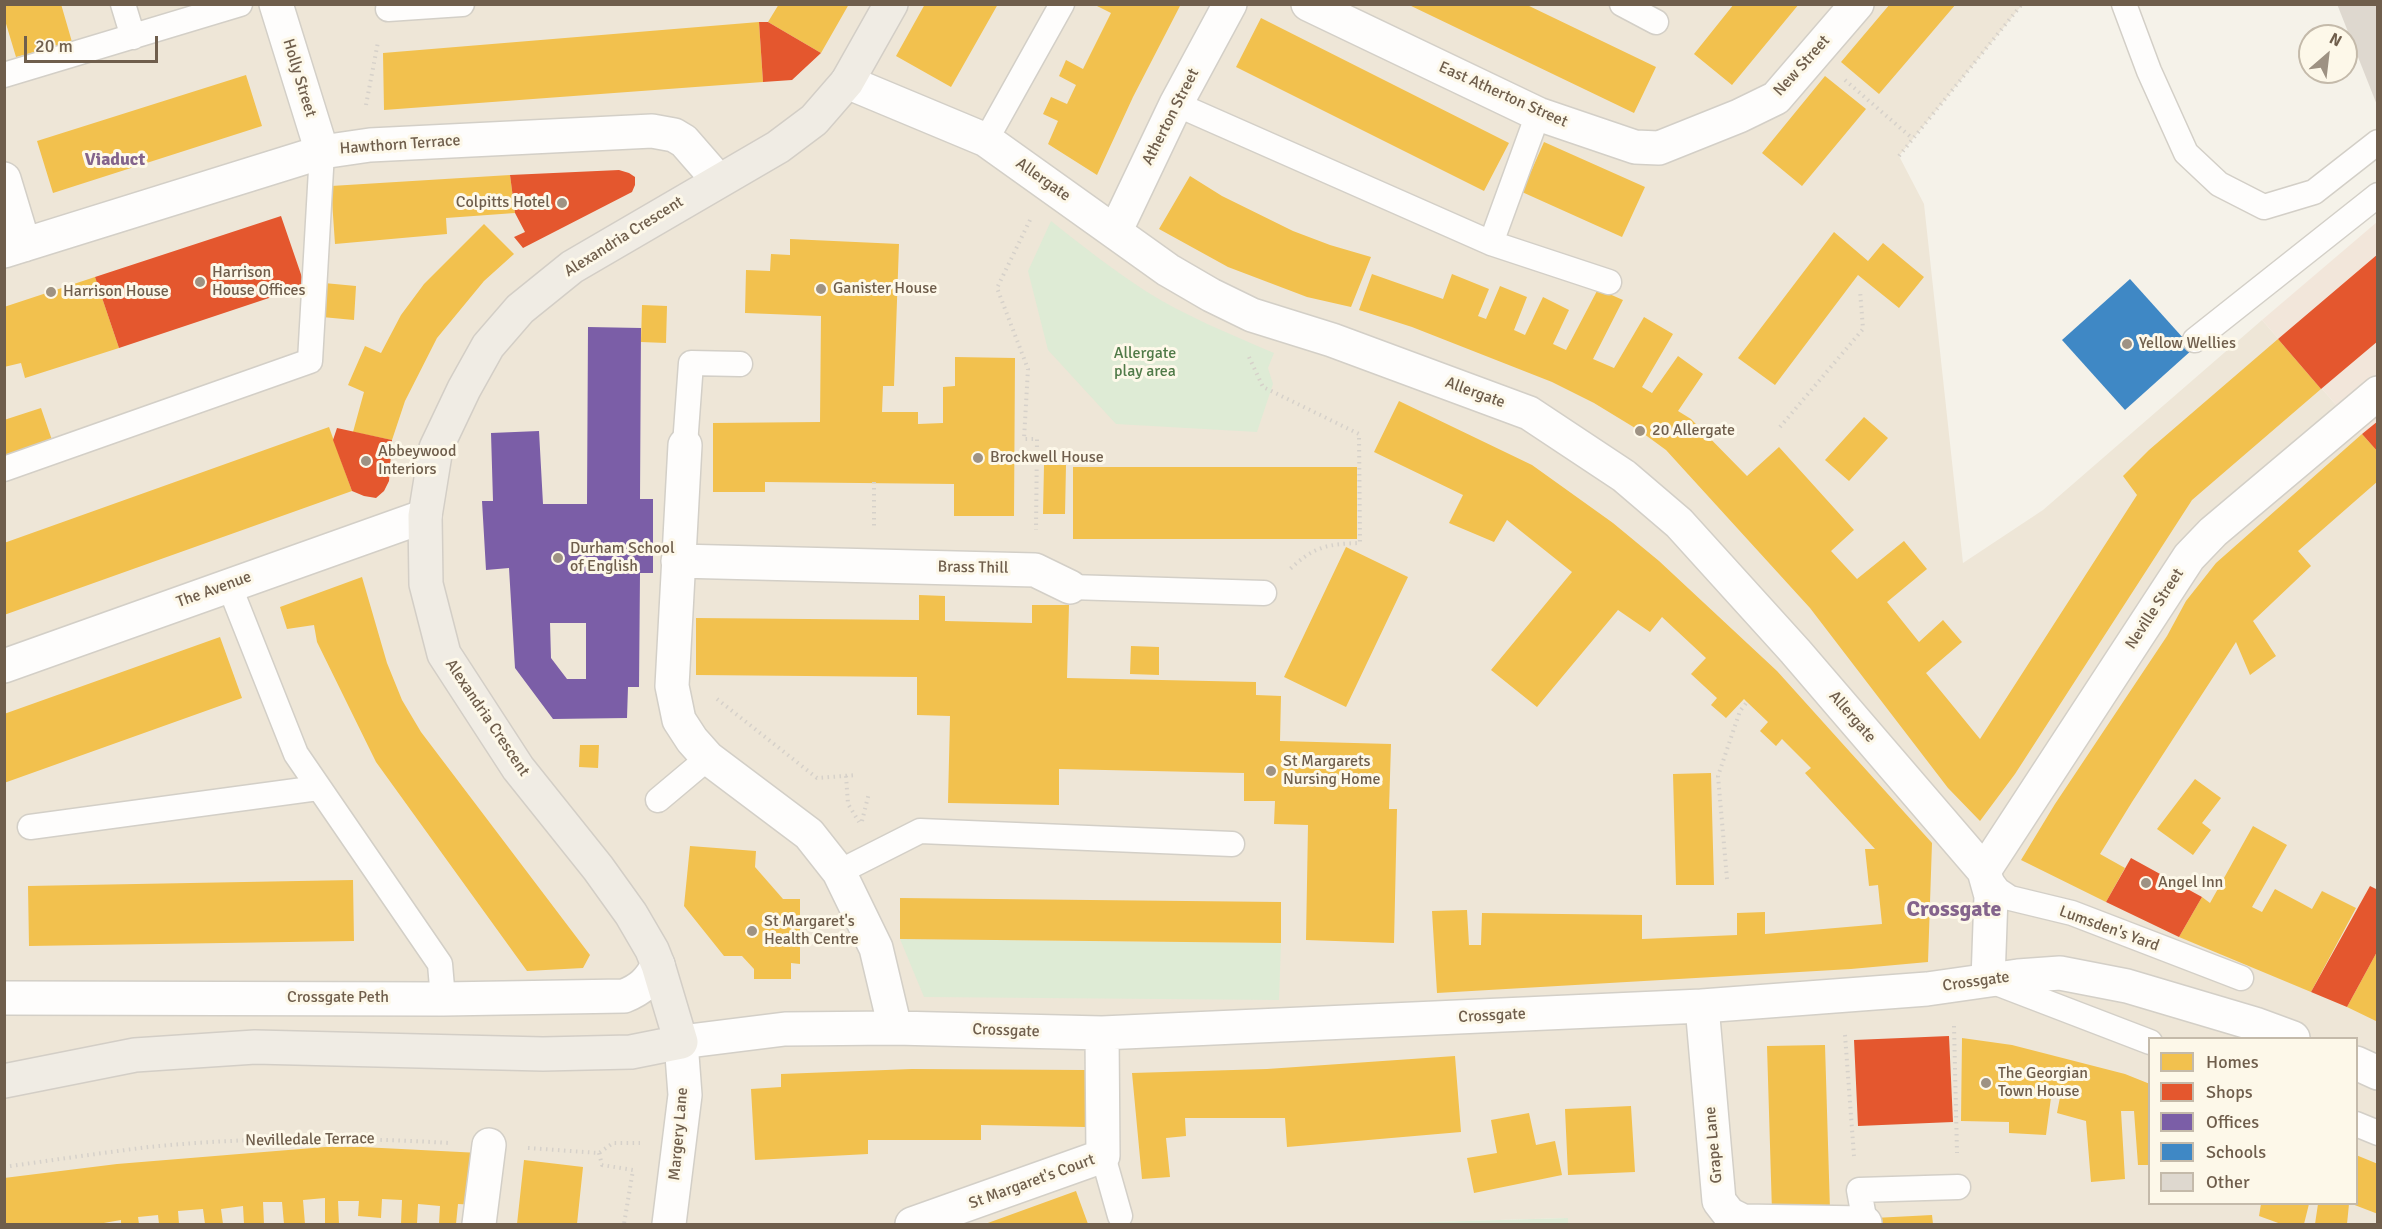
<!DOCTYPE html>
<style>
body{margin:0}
#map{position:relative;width:2382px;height:1229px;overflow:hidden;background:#f5f2e9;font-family:Signika,sans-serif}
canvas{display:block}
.frame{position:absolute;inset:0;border:6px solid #6f5e4c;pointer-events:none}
.legend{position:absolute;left:2148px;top:1037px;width:210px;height:168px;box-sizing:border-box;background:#fdf8e9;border:2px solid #c4baaa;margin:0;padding:8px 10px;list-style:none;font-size:18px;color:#6f5e4c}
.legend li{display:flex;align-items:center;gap:12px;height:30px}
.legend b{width:30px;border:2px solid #c4baaa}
.north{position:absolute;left:2298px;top:24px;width:60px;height:60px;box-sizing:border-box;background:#fdf8e9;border:2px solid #c4baaa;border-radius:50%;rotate:28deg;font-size:16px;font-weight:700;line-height:24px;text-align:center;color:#6f5e4c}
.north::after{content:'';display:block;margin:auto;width:21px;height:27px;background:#9e9283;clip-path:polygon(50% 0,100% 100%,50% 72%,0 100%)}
.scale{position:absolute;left:24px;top:36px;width:134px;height:27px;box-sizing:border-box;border:3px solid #6f5e4c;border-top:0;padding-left:8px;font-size:18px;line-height:21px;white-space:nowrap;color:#6f5e4c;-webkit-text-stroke:4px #fdf8e9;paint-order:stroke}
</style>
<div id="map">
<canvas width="2382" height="1229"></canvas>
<div class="frame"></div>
<ul class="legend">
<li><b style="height:16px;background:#f2c14e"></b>Homes</li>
<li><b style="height:16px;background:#e4572e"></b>Shops</li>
<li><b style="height:16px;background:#7b5ea7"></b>Offices</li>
<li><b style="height:16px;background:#3f88c5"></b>Schools</li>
<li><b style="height:16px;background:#ded8cf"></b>Other</li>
</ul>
<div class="north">N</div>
<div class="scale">20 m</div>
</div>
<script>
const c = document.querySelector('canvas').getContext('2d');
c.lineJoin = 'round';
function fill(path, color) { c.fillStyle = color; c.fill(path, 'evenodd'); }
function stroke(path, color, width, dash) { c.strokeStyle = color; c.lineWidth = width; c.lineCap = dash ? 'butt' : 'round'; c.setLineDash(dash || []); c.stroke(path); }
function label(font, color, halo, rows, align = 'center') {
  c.font = font + ' Signika,sans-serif'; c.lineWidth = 6; c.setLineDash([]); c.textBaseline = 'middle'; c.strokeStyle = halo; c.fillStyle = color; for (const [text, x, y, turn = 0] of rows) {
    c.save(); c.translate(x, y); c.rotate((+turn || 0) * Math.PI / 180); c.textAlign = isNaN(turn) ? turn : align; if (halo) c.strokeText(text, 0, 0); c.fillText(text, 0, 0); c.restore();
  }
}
const residential = new Path2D(`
 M5,5h2017l-123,151 25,48 39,359 80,-53 219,-190 115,132v772h-809l-1,-6 -202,6h-1360zM2150,1038h206v166h-206z`);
const commercial = new Path2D(`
 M2377,222v230l-115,-132z`);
const green = new Path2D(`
 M1051,221c30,24 61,48 93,69 41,26 86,44 130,63l-6,15 5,16 -16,48 -141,-8 -68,-74 -20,-79z
 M900,939l381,4 -2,57 -355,-3z
 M1568,1218v6h-203z`);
const homes = new Path2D(`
 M4,4h57l11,38 -56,15 -12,-40z
 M779,4h70l-28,49 -53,-31z
 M925,4h73l-47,83 -55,-31z
 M1098,4h83l-48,93 -36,78 -49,-31 10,-23 -15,-7 8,-17 16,7 9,-19 -17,-9 7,-16 17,9 28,-56 -14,-7z
 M1407,4h118l131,63 -22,46z
 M1734,4h65l-67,81 -38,-31z
 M1890,4h66l-77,90 -38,-32z
 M1261,18l248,125 -25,48 -248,-124z
 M759,22l4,60 -379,28 -1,-57z
 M246,75l16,51 -209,67 -16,-52z
 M1825,76l41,33 -64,77 -40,-33z
 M1544,142l101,45 -23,50 -100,-45z
 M510,175l5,38 -69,5 1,16 -112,10 -4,-58z
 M1190,176l32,20 71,35 37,14 41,12 -20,50 -44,-10 -79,-30 -69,-38z
 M484,224l30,30 -30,27 -47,57 -32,63 -13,39 -39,-8 11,-40 -16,-7 17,-39 16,7 20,-38 23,-31z
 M1834,232l34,29 15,-18 41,34 -25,31 -41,-33 -83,110 -37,-27z
 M790,239l109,5 -5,142h-11l-1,26h36v12l25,-1v-36l12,-1v-29l60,1 -1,158h-60v-32l-189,-2v10h-52v-69l107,-1 1,-106 -76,-3 1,-43 24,1 1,-17 19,1z
 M1372,274l71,25 9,-25 37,15 -11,27 8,3 14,-33 27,11 -13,33 11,5 18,-38 26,13 -16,34 13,6 32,-61 25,11 -30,59 21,9 30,-51 29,17 -31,53 10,6 26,-37 25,18 -25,37 13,8 56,57 32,-29 75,83 -23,21 26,28 47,-38 23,28 -40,33 32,40 24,-22 19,22 -36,31 54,66 157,-244 -14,-19 26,-26 129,-111 43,50 -129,111 -177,274 -35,47 -32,-33 -138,-180 -144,-158 -26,-19 -46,-28 -42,-21 -140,-55 -53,-17z
 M95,277l24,71 -94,30 -4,-15 -17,4v-60z
 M324,283l32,3 -2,34 -32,-3z
 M642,305l25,1 -1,37 -25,-1z
 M1399,401l133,64 81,58 46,38 118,110 155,172 -4,119 -77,7 -414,24 -5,-82 35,-1 2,35h12l1,-32 160,2v24l95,-4v-22l28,-1v22l117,-10 -4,-39 -9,1 -4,-37h10l-70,-76 6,-5 -29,-29 -6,7 -16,-15 8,-9 -21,-20 -3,-3 -18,19 -15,-13 6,-7 -26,-24 15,-16 -44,-41 -12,15 -32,-22 -81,97 -46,-37 81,-98 -65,-52 -13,22 -45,-19 14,-28 -89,-43z
 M41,408l12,35 -49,16v-39z
 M1864,417l24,21 -39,43 -24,-21z
 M329,427l23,64 -348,124v-72z
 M2362,434l16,18v29l-80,70 13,15 -58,55 23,35 -26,19 -14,-33 -104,160 -32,52 25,14 -19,34 -85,-42 34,-56 112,-168 19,-35 30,-38z
 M1044,465h22l-1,49h-22z
 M1073,467h284v72h-284z
 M1346,547l62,30 -62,130 -62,-30z
 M362,577l25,86 15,37 19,32 169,223 -7,13 -56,3 -151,-209 -59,-120 -3,-17 -27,4 -7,-22z
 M919,595l26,1v25l87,2v-18h37l-2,73 189,4v13l25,1 -1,45 111,3 -2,65h8l-3,134 -88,-3 2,-115 -34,-1 1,-23h-31v-28l-185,-4v36l-111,-2 2,-87 -33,-1v-38l-221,-2v-57l223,2z
 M220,637l22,61 -238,85v-69z
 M1131,646l28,1v28l-29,-1z
 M580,745h19l-1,23 -19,-1z
 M1711,773l3,112h-38l-3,-111z
 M2195,779l26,19 -19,25 9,7 -18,25 -36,-26z
 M2253,826l34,19 -35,62 10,5 13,-23 37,20 10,-18 34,17 -45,84 -132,-55 23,-40 8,6z
 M690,846l66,5 -1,16 28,32h17v65l-9,-1v16h-37v-10l-12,-13h-18l-40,-50z
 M353,880l1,61 -325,5 -1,-60z
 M900,898l381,4v41l-381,-4z
 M2378,950v72l-31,-15z
 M1962,1038l50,7 113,29 25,10v81h-12l-4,-54h-13l4,68 -34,3 -5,-61 -29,-8 4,-21 -9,-2 -6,45 -37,-2v-11l-48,-1z
 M1825,1045l5,165 -58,2 -5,-166z
 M1455,1056l6,76 -174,15 -2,-29h-100l1,18 -20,2 4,39 -28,2 -10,-106 135,-4z
 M912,1069l173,1 1,57 -105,-2v15h-113v14l-113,6 -4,-71 30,-2v-13z
 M1631,1106l4,66 -67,3 -3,-66z
 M1529,1113l7,32 19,-4 7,34 -88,18 -7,-35 30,-5 -6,-33z
 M325,1147h37l118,6 -3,52 -19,-1 -2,20h-17l1,-18 -22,-2 -1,20 -16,-1 1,-23 -20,-1 -1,19 -23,-2 1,-15h-21l1,23h-14v-26l-22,2 2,24h-21l-2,-22h-19l1,22h-20l-1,-18 -22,3 2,15h-18l-2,-15 -25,2 1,13h-20l-1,-9 -20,2 1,7h-18v-4l-23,4h-94v-46l113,-14z
 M2356,1155l22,9v50l-26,-10h4z
 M524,1160l59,7 -6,57h-60z
 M1076,1191l12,33h-103z
 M2261,1204h48l-5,20h-23l-22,-8z
 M2318,1204h31l-2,20h-32z
 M1932,1215l1,9h-59v-6z`);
const shops = new Path2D(`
 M759,22h9l53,31 -29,27 -29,2z
 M619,170l10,3 6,4v8l-3,7 -109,56 -9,-11 11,-5 -10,-19 -5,-38z
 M281,216l24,70 -186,62 -24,-71z
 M2378,254v87l-57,48 -43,-50z
 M2378,421v31l-16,-18z
 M337,428l55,12 -3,41 -5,10 -8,7 -12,-2 -12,-5 -19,-51z
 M2131,858l71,39 -23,40 -73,-35z
 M2370,886l8,4v60l-31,57 -36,-15z
 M1949,1036l4,86 -95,4 -4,-86z`);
const offices = new Path2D(`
 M588,327l53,1 -1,171h13v74h-13l-1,114h-11l-1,31 -74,1 -38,-51 -6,-100 -23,2 -4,-69h11l-2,-68 48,-2 4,73h44zM550,623h36v56h-19l-16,-21z`);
const schools = new Path2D(`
 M2130,279l63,70 -68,61 -63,-70z`);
const building = new Path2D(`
 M2337,4h41v101h-1z`);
const path = new Path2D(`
 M1845,80l68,59
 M366,105l12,-63
 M1899,156l123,-152
 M1030,220l-33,68 31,81 -4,70h13l-1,91
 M1249,357l14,30 96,47 1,109c-32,1 -46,3 -71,27
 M1780,427l83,-98 -3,-39
 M874,482v44
 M717,699l100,79 40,-3
 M846,776l2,28 11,18
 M862,821l7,-28
 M1727,879l-9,-103 22,-65 7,-9
 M1954,1026l3,127
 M1845,1035l9,121
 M528,1148l71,5 14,-10h27
 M599,1153l3,12 31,5 -9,54
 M4,1167c49,-7 97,-14 145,-20 99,-10 200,-10 300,-4`);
const service = new Path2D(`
 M123,4l10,33
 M1622,4l34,18
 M2124,4l25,67 37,82 33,31 45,23 50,-15 64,-50
 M388,9l74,-5
 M4,75l236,-71
 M1176,104l315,139 118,39
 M986,140l76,-136
 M1491,243l47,-129
 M2195,340l183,-145
 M685,445l6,-82 49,1
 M4,469l306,-108 12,-209
 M229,585l67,169 144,210 3,35
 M1070,587l194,6
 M658,800l50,-42
 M30,827l288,-39
 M839,872l81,-41 312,13
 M1986,874l12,16 12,8 62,15 169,65
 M1991,981l159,61
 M2356,1124l22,9
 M1103,1156l17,60
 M1865,1223l-6,-33 99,-3`);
const minor = new Path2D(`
 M276,4l46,148
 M1308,4l230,110 97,33 24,1 80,-32 37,-18 81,-94
 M847,82l139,58 182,130 43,25 41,20 80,25 197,73 95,63 55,47 116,128 189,220 7,25 -3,84
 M4,179l20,66
 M1115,232l61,-128 54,-100
 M4,251l318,-99 48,-7 282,-14 22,4 10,6 34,39
 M685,445l-13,241 7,34 13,20 16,18 101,76 30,38 37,76 19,80
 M678,561l357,9 35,17
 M4,666l421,-150
 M1984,871l205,-314 24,-25 165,-139
 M4,998l439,1 181,-3c18,-7 25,-15 34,-31
 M1702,1006l17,195 10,13 14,7 122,2
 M681,1042l104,-13 110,-1 207,5 600,-27 225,-17 91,-13 42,-3 67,13 128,38 38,14
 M2356,1063l22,10
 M479,1224l10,-79
 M912,1224l191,-68 -1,-123`);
const tertiary = new Path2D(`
 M669,1224l16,-129 -4,-53`);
const trunk = new Path2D(`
 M4,1081l131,-26 120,-8 288,7 88,-2 50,-10 -23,-77 -6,-15 -21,-36 -33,-46 -80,-100 -74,-114 -18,-70 -1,-68 11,-68 28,-59 24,-43 32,-37 52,-42 206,-120 36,-27 33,-38 44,-78`);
const markers = [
 [562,203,6,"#9e9283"],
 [200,282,6,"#9e9283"],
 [821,289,6,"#9e9283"],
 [51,292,6,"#9e9283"],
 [2127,344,6,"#9e9283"],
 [1640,431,6,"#9e9283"],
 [978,458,6,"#9e9283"],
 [366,461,6,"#9e9283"],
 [558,558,6,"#9e9283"],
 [1271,771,6,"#9e9283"],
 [2146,883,6,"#9e9283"],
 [752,931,6,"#9e9283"],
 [1986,1083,6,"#9e9283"]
];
const streetNames = [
 ["New Street",1802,66,-48],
 ["Holly Street",299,78,73],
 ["East Atherton Street",1503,95,24],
 ["Atherton Street",1171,117,-63],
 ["Hawthorn Terrace",400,145,-4],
 ["Allergate",1043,180,35],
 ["Alexandria Crescent",624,237,-32],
 ["Allergate",1475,393,20],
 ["Brass Thill",973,568,1],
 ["The Avenue",214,590,-20],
 ["Neville Street",2155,609,-57],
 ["Allergate",1852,717,49],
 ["Alexandria Crescent",487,718,56],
 ["Lumsden's Yard",2109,929,20],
 ["Crossgate",1976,982,-8],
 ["Crossgate Peth",338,998],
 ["Crossgate",1492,1016,-3],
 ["Crossgate",1006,1031,2],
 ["Margery Lane",679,1134,-85],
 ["Nevilledale Terrace",310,1140,-1],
 ["Grape Lane",1714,1145,-95],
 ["St Margaret's Court",1032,1182,-20]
];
const poiNames = [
 ["Colpitts Hotel",550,203,"right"],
 ["Harrison",212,273],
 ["House Offices",212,291],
 ["Ganister House",833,289],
 ["Harrison House",63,292],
 ["Yellow Wellies",2139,344],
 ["20 Allergate",1652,431],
 ["Abbeywood",378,452],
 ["Interiors",378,470],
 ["Brockwell House",990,458],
 ["Durham School",570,549],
 ["of English",570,567],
 ["St Margarets",1283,762],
 ["Nursing Home",1283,780],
 ["Angel Inn",2158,883],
 ["St Margaret's",764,922],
 ["Health Centre",764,940],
 ["The Georgian",1998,1074],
 ["Town House",1998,1092]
];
const parkNames = [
 ["Allergate",1145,354],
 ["play area",1145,372]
];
const neighbourhoodNames = [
 ["Viaduct",115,160]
];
const districtNames = [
 ["Crossgate",1954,910]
];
fill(residential, '#eee6d7');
fill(commercial, '#f2e6da');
fill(green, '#deebd5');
fill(homes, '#f2c14e');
fill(shops, '#e4572e');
fill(offices, '#7b5ea7');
fill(schools, '#3f88c5');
fill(building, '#ded8cf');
stroke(service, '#d3cfc7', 27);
stroke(minor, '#d3cfc7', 36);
stroke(tertiary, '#d3cfc7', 36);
stroke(trunk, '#d3cec6', 36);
stroke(path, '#d6d1ca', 4, [1.5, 4.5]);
stroke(service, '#fefdfc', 24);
stroke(minor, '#fefdfc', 33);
stroke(tertiary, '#fefdfc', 33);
stroke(trunk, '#f0ece4', 33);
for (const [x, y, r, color] of markers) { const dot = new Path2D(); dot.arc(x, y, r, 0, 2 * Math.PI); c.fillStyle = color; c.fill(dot); stroke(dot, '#fdf8e9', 2); }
label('16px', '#6f5e4c', '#fdf8e9', streetNames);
label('16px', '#6f5e4c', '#fdf8e9', poiNames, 'left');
label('16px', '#507a48', '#fdf8e9', parkNames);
label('bold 18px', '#84648c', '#fdf8e9', neighbourhoodNames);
label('bold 22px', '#84648c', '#fdf8e9', districtNames);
</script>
